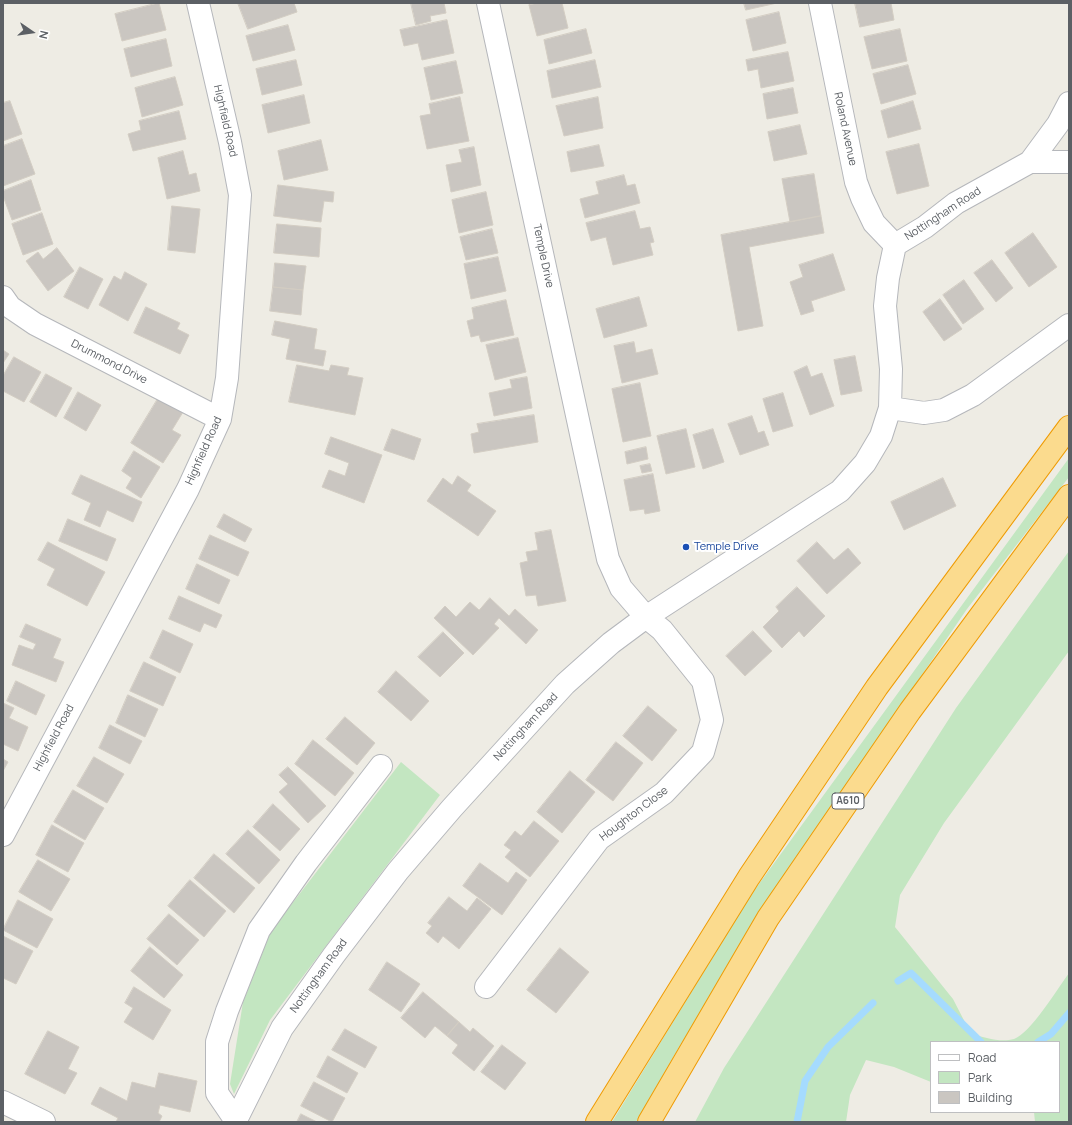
<!DOCTYPE html>
<style>
body{margin:0}
#map{position:relative;width:1072px;height:1125px;overflow:hidden;background:#eeece4;font-family:Manrope,sans-serif}
canvas{display:block}
.frame{position:absolute;inset:0;border:4px solid #5c6065;pointer-events:none}
.legend{position:absolute;left:930px;top:1041px;width:130px;height:72px;box-sizing:border-box;background:#fff;border:1px solid #bebfc1;margin:0;padding:5px 7px;list-style:none;font-size:12px;color:#5c6065}
.legend li{display:flex;align-items:center;gap:8px;height:20px}
.legend b{width:20px;border:1px solid #bebfc1}
.north{position:absolute;left:12px;top:12px;width:40px;height:40px;-webkit-text-stroke:3px #fff;paint-order:stroke;rotate:103deg;font-size:11px;font-weight:700;line-height:16px;text-align:center;color:#5c6065}
.north::after{content:'';display:block;margin:auto;width:14px;height:18px;background:#5c6065;clip-path:polygon(50% 0,100% 100%,50% 72%,0 100%)}
</style>
<div id="map">
<canvas width="1072" height="1125"></canvas>
<div class="frame"></div>
<ul class="legend">
<li><b style="height:5px;background:#fff"></b>Road</li>
<li><b style="height:11px;background:#c3e6c1"></b>Park</li>
<li><b style="height:11px;background:#cac6c1"></b>Building</li>
</ul>
<div class="north">N</div>
</div>
<script>
const c = document.querySelector('canvas').getContext('2d');
c.lineJoin = 'round';
function fill(path, color) { c.fillStyle = color; c.fill(path, 'evenodd'); }
function stroke(path, color, width, dash) { c.strokeStyle = color; c.lineWidth = width; c.lineCap = dash ? 'butt' : 'round'; c.setLineDash(dash || []); c.stroke(path); }
function label(font, color, halo, rows, align = 'center') {
  c.font = font + ' Manrope,sans-serif'; c.lineWidth = 4; c.setLineDash([]); c.textBaseline = 'middle'; c.strokeStyle = halo; c.fillStyle = color; for (const [text, x, y, turn = 0] of rows) {
    c.save(); c.translate(x, y); c.rotate((+turn || 0) * Math.PI / 180); c.textAlign = isNaN(turn) ? turn : align; if (halo) c.strokeText(text, 0, 0); c.fillText(text, 0, 0); c.restore();
  }
}
const green = new Path2D(`
 M1069,458v19l-102,132 -91,133 -105,158 -92,147 -43,75h-24l136,-223z
 M1069,551v100l-125,172 -44,72 -5,32 58,72 18,35c13,3 29,9 43,5 16,-5 44,-51 55,-66v149h-34l-1,-10h25v-70h-128v40l-37,-15 -28,-7 -16,35 -4,27h-151l29,-54 232,-360z
 M401,762l39,33 -170,225 -36,74 -4,-10 13,-82 28,-71z`);
const stream = new Path2D(`
 M898,981l13,-8 70,69
 M1038,1042l13,-8 18,-21
 M797,1122l8,-41 23,-34 45,-44`);
const building = new Path2D(`
 M159,3l7,27 -44,11 -7,-27z
 M238,3h56l3,9 -49,17z
 M411,3h33l2,10 -16,3 1,5 -15,4z
 M538,3h24l6,25 -31,8 -8,-31z
 M744,3h33l-31,7z
 M855,3h36l3,17 -34,7z
 M779,12l7,31 -33,8 -7,-31z
 M447,20l7,33 -32,7 -4,-17 -14,3 -4,-16z
 M288,25l7,25 -42,11 -7,-25z
 M586,29l6,24 -43,11 -5,-24z
 M900,29l7,32 -35,8 -8,-32z
 M166,39l6,27 -41,11 -7,-28z
 M788,52l6,29 -33,7 -3,-19 -10,2 -2,-11z
 M296,60l6,25 -40,10 -6,-26z
 M595,60l6,27 -49,11 -5,-27z
 M456,61l7,32 -32,7 -7,-32z
 M908,65l8,29 -35,10 -8,-30z
 M175,77l8,28 -41,12 -7,-29z
 M793,88l5,25 -31,6 -4,-25z
 M304,95l6,28 -42,10 -6,-28z
 M460,97l9,44 -42,8 -7,-33 11,-2 -2,-10z
 M598,97l5,31 -39,8 -8,-30z
 M10,101l12,33 -19,7v-38z
 M913,101l8,28 -33,9 -7,-27z
 M179,111l7,28 -53,12 -5,-17 13,-4 -2,-9z
 M800,125l7,29 -33,7 -6,-29z
 M22,139l13,35 -32,12v-40z
 M321,140l7,30 -44,10 -6,-29z
 M919,144l10,42 -32,8 -11,-42z
 M599,145l5,21 -33,6 -4,-20z
 M474,147l7,38 -30,7 -5,-27 16,-3 -3,-12z
 M183,151l6,24 7,-2 4,18 -33,8 -9,-41z
 M814,174l7,42 -31,6 -8,-43z
 M624,175l3,11 8,-2 5,19 -55,15 -5,-19 19,-5 -3,-12z
 M31,180l10,30 -29,10 -9,-24v-5z
 M278,185l56,7 -1,10 -9,-1 -3,21 -47,-6z
 M486,192l7,33 -34,8 -7,-33z
 M172,206l28,3 -5,44 -27,-3z
 M635,211l5,18 10,-2 4,15 -4,1 3,12 -40,10 -7,-28 -15,4 -5,-18z
 M42,213l11,31 -30,11 -11,-31z
 M821,216l3,17 -75,14 14,79 -25,5 -17,-96z
 M277,224l44,4 -2,29 -45,-4z
 M492,229l6,24 -32,7 -6,-23z
 M1033,233l24,34 -28,20 -24,-34z
 M57,248l17,23 -26,20 -22,-30 12,-9 5,7z
 M833,254l12,36 -34,11 3,10 -13,4 -11,-33 13,-5 -4,-12z
 M498,257l8,34 -35,8 -7,-35z
 M992,260l21,28 -17,14 -22,-29z
 M275,263l31,3 -3,24 -30,-3z
 M80,267l23,12 -15,30 -24,-12z
 M125,272l22,12 -19,37 -29,-16 15,-29 7,4z
 M964,280l20,29 -21,15 -20,-29z
 M273,287l30,3 -2,25 -31,-4z
 M639,297l8,29 -43,12 -8,-29z
 M940,299l22,30 -18,12 -21,-29z
 M506,300l8,35 -33,7 -2,-7 -8,2 -4,-16 7,-2 -2,-11z
 M146,307l34,16 -3,6 12,6 -9,19 -46,-21z
 M275,321l42,8 -3,20 12,2 -3,15 -37,-7 4,-20 -18,-4z
 M518,338l8,34 -31,8 -9,-35z
 M634,342l2,11 16,-4 6,25 -36,9 -8,-37z
 M3,350l6,4 -6,9z
 M855,356l7,35 -21,4 -7,-35z
 M14,357l27,15 -17,30 -21,-11v-15z
 M297,365l32,6 2,-6 18,3 -2,7 16,3 -8,37 -66,-13z
 M807,366l4,11 11,-4 12,33 -24,9 -16,-43z
 M46,374l26,14 -16,29 -26,-15z
 M527,377l5,31 -38,8 -5,-23 23,-5 -2,-8z
 M640,383l11,53 -28,6 -11,-53z
 M78,392l23,13 -15,26 -22,-13z
 M783,393l10,33 -20,6 -10,-33z
 M159,397l24,15 -11,18 9,5 -18,28 -32,-20z
 M534,415l4,27 -64,11 -3,-19 8,-2 -2,-8z
 M752,416l6,17 6,-2 5,14 -29,10 -12,-31z
 M392,429l29,10 -7,21 -30,-10z
 M686,429l9,38 -29,7 -9,-38z
 M713,429l11,33 -21,7 -10,-34z
 M331,437l51,18 -18,48 -42,-16 7,-17 16,6 4,-13 -24,-9z
 M646,447l2,12 -21,5 -2,-12z
 M134,451l26,16 -19,31 -15,-10 6,-10 -10,-7z
 M650,464l2,7 -10,2 -2,-7z
 M653,474l7,37 -15,3 -1,-5 -14,2 -6,-31z
 M81,475l61,27 -9,20 -26,-12 -7,17 -16,-7 7,-17 -19,-9z
 M458,476l13,9 -4,6 29,20 -18,25 -51,-35 16,-23 9,7z
 M943,478l13,28 -52,24 -13,-28z
 M224,514l28,15 -7,13 -28,-15z
 M68,519l48,20 -9,22 -48,-20z
 M551,530l15,71 -28,5 -2,-11 -10,1 -6,-33 8,-2 -2,-9 12,-2 -3,-17z
 M210,535l39,17 -11,24 -39,-17z
 M48,542l57,30 -18,34 -40,-21 8,-16 -17,-9z
 M817,542l17,18 14,-12 13,15 -34,31 -30,-33z
 M197,564l33,16 -11,24 -33,-15z
 M797,587l28,29 -21,21 -5,-6 -17,17 -19,-21 16,-16 -3,-4z
 M179,596l43,19 -6,13 -12,-5 -4,9 -31,-13z
 M490,598l19,18 6,-7 23,21 -12,14 -27,-26 -5,6 5,4 -26,27 -39,-37 11,-12 11,11 14,-15 9,8z
 M26,624l35,15 -8,19 11,4 -8,20 -44,-17 7,-20 14,5 3,-6 -16,-7z
 M163,630l30,14 -13,29 -30,-15z
 M753,631l19,20 -27,25 -19,-20z
 M443,632l21,21 -24,24 -22,-20z
 M144,662l32,15 -13,29 -33,-15z
 M396,671l33,30 -18,20 -33,-29z
 M16,681l29,14 -9,20 -29,-14z
 M128,695l30,14 -13,28 -29,-14z
 M3,703l11,5 -5,10 19,9 -10,24 -15,-7z
 M648,706l29,24 -25,31 -29,-25z
 M345,717l30,26 -18,22 -31,-26z
 M110,725l32,16 -12,23 -31,-16z
 M313,740l41,33 -19,23 -40,-32z
 M616,742l27,21 -30,38 -27,-21z
 M94,757l30,17 -17,29 -30,-17z
 M3,759l5,3 -5,9z
 M288,767l38,39 -18,17 -29,-31 9,-8 -9,-9z
 M570,771l25,21 -33,41 -25,-21z
 M73,790l31,18 -19,32 -31,-18z
 M273,804l27,25 -20,22 -27,-24z
 M534,821l25,20 -29,36 -25,-20 6,-7 -7,-5 11,-14 6,5z
 M52,825l32,18 -16,29 -32,-17z
 M248,830l32,30 -21,24 -33,-30z
 M214,854l41,34 -21,25 -40,-35z
 M38,860l32,19 -19,32 -32,-19z
 M480,863l28,20 8,-11 11,8 -25,35 -39,-29z
 M190,880l36,31 -22,26 -36,-31z
 M449,897l18,14 10,-13 14,11 -32,40 -16,-13 -5,7 -12,-10 6,-7 -4,-3z
 M18,900l35,19 -16,29 -34,-18z
 M169,914l30,26 -22,25 -30,-26z
 M3,936l30,15 -17,33 -13,-6z
 M150,947l33,28 -19,23 -33,-27z
 M560,948l29,24 -33,41 -29,-23z
 M387,962l33,22 -19,28 -32,-22z
 M134,987l37,23 -18,30 -29,-18 9,-14 -8,-5z
 M423,992l36,30 -12,14 -12,-10 -10,12 -24,-20z
 M459,1022l11,10 3,-4 21,18 -20,25 -22,-18 6,-8 -11,-9z
 M345,1029l32,18 -12,21 -33,-18z
 M48,1031l31,16 -11,22 9,4 -12,21 -40,-20z
 M502,1045l24,18 -21,27 -24,-18z
 M328,1056l30,17 -11,20 -30,-16z
 M159,1073l38,8 -7,31 -30,-7 -2,8 4,3 -3,6h-43l2,-4 -27,-14 9,-17 27,14 5,-19 23,6z
 M314,1082l31,16 -13,24 -31,-16z
 M301,1114l16,8h-20z`);
const minor = new Path2D(`
 M820,3l36,179 6,16 12,25 21,22
 M1030,162h39
 M3,297l7,10 25,17 185,95
 M890,408l34,5 20,-3 29,-15 96,-70
 M3,835l185,-346 32,-70 7,-41 13,-183 -10,-53 -32,-139
 M486,987l113,-148 65,-46 39,-41 9,-32 -9,-39 -41,-51 -16,-13 -25,-29 -13,-29 -120,-556
 M3,1102l41,20
 M236,1121l-19,-28v-51l10,-31 32,-81 47,-67 75,-97
 M235,1122l47,-94 52,-73 64,-84 54,-63 113,-124 46,-41 35,-26 194,-126 25,-28 16,-27 9,-28 1,-39 -6,-63 3,-28 7,-33 30,-18 31,-24 74,-41 28,-38 11,-21`);
const highway = new Path2D(`
 M597,1122l152,-245 128,-190 192,-260
 M649,1122l119,-204 142,-207 159,-215`);
const markers = [
 [686,547,4,"#1a4fb4"]
];
const shields = [
 [848,801,32]
];
const shieldNames = [
 ["A610",848,801]
];
const streetNames = [
 ["Highfield Road",225,121,77],
 ["Roland Avenue",845,129,78],
 ["Nottingham Road",943,214,-33],
 ["Temple Drive",543,256,78],
 ["Drummond Drive",109,362,27],
 ["Highfield Road",204,451,-66],
 ["Nottingham Road",526,727,-47],
 ["Highfield Road",54,738,-62],
 ["Houghton Close",634,814,-37],
 ["Nottingham Road",319,976,-54]
];
const transitNames = [
 ["Temple Drive",694,547]
];
fill(green, '#c3e6c1');
stroke(stream, '#a5dbfe', 7);
fill(building, '#cac6c1');
stroke(building, '#d3cdc3', 1);
stroke(minor, '#b5b7bb', 24);
stroke(highway, '#ef9b03', 24);
stroke(minor, '#fff', 22);
stroke(highway, '#fbdb8e', 22);
for (const [x, y, r, color] of markers) { const dot = new Path2D(); dot.arc(x, y, r, 0, 2 * Math.PI); c.fillStyle = color; c.fill(dot); stroke(dot, '#fff', 1.5); }
for (const [x, y, w] of shields) { const box = new Path2D(); box.roundRect(x - w / 2, y - 8, w, 16, 3); c.fillStyle = '#fff'; c.fill(box); stroke(box, '#5c6065', 1); }
label('bold 10px', '#5c6065', null, shieldNames);
label('11px', '#5c6065', '#fff', streetNames);
label('11px', '#164399', '#fff', transitNames, 'left');
</script>
